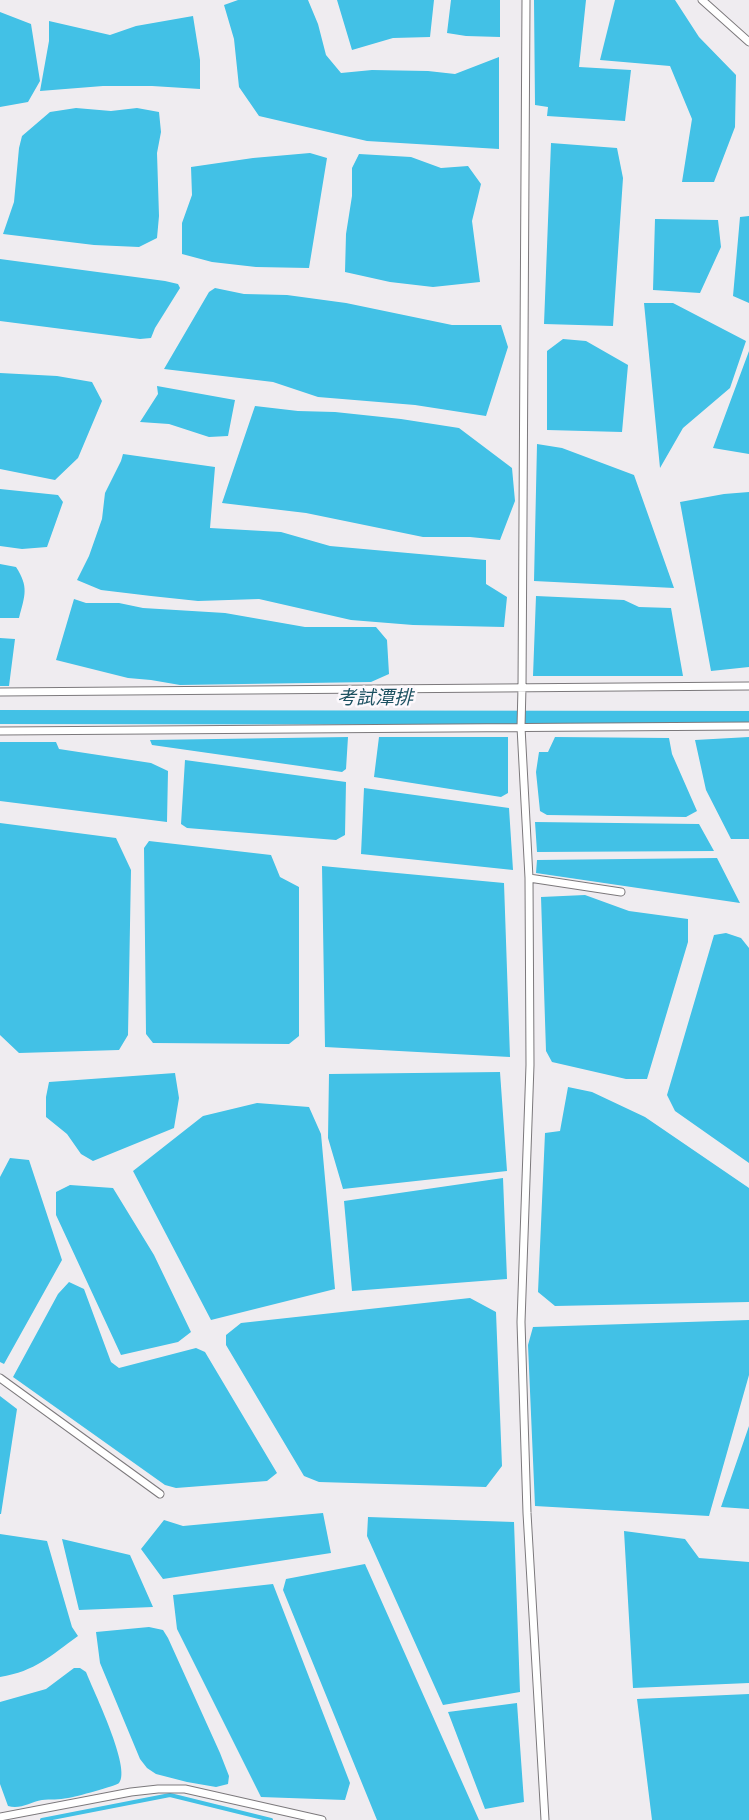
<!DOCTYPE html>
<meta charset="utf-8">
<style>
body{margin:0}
canvas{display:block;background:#efecf0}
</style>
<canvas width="749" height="1820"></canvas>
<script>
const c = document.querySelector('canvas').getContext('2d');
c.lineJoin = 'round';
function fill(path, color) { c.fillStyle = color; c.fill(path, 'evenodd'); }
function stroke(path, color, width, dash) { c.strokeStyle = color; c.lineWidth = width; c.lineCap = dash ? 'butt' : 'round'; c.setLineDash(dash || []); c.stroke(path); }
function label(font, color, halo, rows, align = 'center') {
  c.font = font + ' Poppins,"Noto Sans TC",sans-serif'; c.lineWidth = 5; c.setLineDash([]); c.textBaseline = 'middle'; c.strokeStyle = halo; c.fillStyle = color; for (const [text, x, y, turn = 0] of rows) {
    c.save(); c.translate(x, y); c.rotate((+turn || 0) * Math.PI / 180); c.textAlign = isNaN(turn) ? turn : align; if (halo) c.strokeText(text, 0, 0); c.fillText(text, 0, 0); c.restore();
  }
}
const water = new Path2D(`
 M238,0h70l10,24 8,31 15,18 31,-3 56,1 27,3 44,-17v92l-132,-8 -108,-25 -20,-29 -5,-48 -10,-34z
 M337,0h97l-4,37 -37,1 -41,12z
 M451,0h49v37l-34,-1 -19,-3z
 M534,0h52l-7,67 52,3 -6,51 -78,-5 1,-9 -13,-2z
 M615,0h60l24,37 37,38 -1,52 -21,55h-32l10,-63 -22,-53 -70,-6z
 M0,12l31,12 9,57 -12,21 -28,5z
 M193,16l7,44v29l-48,-3h-49l-63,5 9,-50v-20l61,14 26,-9z
 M76,108l35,3 26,-3 22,4 2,20 -4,21 2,63 -2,22 -18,9 -45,-2 -91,-11 11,-32 5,-54 3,-12 28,-24z
 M551,143l66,5 6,30 -10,148 -69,-2z
 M310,153l17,5 -18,110 -53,-1 -44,-5 -30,-8v-31l10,-28 -1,-28 62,-9z
 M359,154l52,3 30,11 27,-2 13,18 -9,37 8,61 -47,5 -43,-5 -45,-10 1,-38 6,-38v-28z
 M749,216v87l-16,-7 7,-79z
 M655,219l63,1 3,27 -21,46 -47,-3z
 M0,259l165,22 13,3 2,4 -25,40 -4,10 -11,1 -140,-18z
 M215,288l29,6 43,1 59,8 106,22h49l7,22 -22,69 -71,-11 -97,-8 -45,-15 -109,-13 45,-77z
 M644,303h29l73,38 -16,47 -47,40 -23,40z
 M563,339l23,2 42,24 -6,67 -75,-2v-79z
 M749,351v103l-36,-6z
 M0,373l57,3 35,6 10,19 -24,57 -23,22 -55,-11z
 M157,386l78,14 -7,36 -19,1 -40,-13 -29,-2 18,-28z
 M255,406l43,5 37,1 66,7 58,9 53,40 3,33 -15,39 -30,-3h-47l-117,-24 -84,-10z
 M537,444l25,4 72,27 40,113 -140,-7z
 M123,454l92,13 -5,61 71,4 49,14 156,14v24l21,13 -3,30 -91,-2 -62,-5 -92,-21 -61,2 -47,-5 -50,-6 -24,-10 12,-24 13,-37 3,-26 16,-32z
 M0,489l58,6 5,7 -16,45 -25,2 -22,-3z
 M749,492v175l-38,4 -31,-169 44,-8z
 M0,564l16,3c13,20 9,28 3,51h-19z
 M536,596l88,4 15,7 32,1 12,68h-150z
 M74,599l12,4h33l24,5 82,5 80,14h71l11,13 2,34 -18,8 -191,3 -29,-5 -23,-2 -72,-18z
 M0,638l15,1 -6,47h-9z
 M348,737l-2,32 -4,3 -190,-27 -2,-5z
 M379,737h129v56l-7,4 -127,-20z
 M555,737l114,1 3,16 25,57 -11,6 -139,-2 -7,-4 -4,-39 3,-20h9z
 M749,737v102h-18l-25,-49 -11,-50z
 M0,742h56l3,7 92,14 17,8 -1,51 -167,-21z
 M185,760l161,22 -1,53 -9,5 -149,-12 -6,-4z
 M364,788l145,20 4,62 -152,-16z
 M535,822l164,2 15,27 -177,1z
 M0,823l116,15 15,32 -3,165 -9,15 -100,3 -19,-18z
 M149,841l122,14 9,22 19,10v149l-10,8 -136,-1 -7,-9 -2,-186z
 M717,858l23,45 -204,-30 1,-13z
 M322,866l182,17 6,174 -185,-10z
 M585,895l44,16 59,8v23l-41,137h-21l-74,-17 -6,-11 -5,-154z
 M726,933l15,5 8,10v215l-74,-52 -8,-16 47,-160z
 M500,1072l7,99 -164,18 -15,-51 1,-64z
 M175,1073l4,25 -5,30 -81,33 -12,-7 -14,-20 -21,-17v-20l3,-15z
 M568,1087l24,5 53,25 104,71v114l-194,4 -17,-14 7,-159 15,-2z
 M257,1103l52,4 12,27 14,155 -124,31 -78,-149 70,-55z
 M10,1158l19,2 33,100 -58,104 -4,-2v-185z
 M503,1178l4,101 -155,12 -8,-90z
 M70,1185l43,3 41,67 37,77 -13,10 -57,13 -65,-140v-23z
 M69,1282l15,7 27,73 8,6 77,-20 9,4 72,121 -10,8 -91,7 -11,-3 -152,-108 45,-83z
 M470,1298l26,14 6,154 -16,21 -167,-5 -15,-6 -78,-131v-10l15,-12z
 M749,1320v55l-40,141 -174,-10 -7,-161 5,-18z
 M0,1396l17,13 -16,105h-1z
 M749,1426v83l-28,-2z
 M323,1513l8,40 -168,26 -22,-30 23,-29 19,6z
 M368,1517l146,5 6,170 -77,13 -76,-169z
 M624,1531l61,8 14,19 50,4v121l-116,5z
 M0,1534l47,7 25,86 6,9c-28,20 -42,35 -78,41z
 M62,1539l68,16 23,52 -74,3z
 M365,1564l114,256h-102l-94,-230 3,-11z
 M273,1584l77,199 -5,17 -84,-3 -84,-168 -4,-34z
 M149,1627l14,3 5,8 52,115 9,23 -1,8 -12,3 -29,-5 -31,-8 -9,-6 -7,-9 -40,-96 -4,-31z
 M74,1668h6l6,4c7,18 46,97 33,111 -3,3 -44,14 -51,15 -9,2 -18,1 -26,2 -12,2 -22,10 -34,6l-8,-22v-82l46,-13z
 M749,1694v126h-97l-15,-121z
 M517,1703l7,99 -39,7 -37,-97z`);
const stream = new Path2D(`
 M42,1820l128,-25 101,25`);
const canal = new Path2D(`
 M0,717l749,1`);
const service = new Path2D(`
 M526,0l-4,687 -1,40 8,151 1,187 -9,257 6,191 18,307
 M702,0l47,42
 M0,692l749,-6
 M0,731l749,-5
 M529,878l92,14
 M0,1378l160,116
 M0,1817l131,-25 27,-3h27l137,31`);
const waterNames = [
 ["考試潭排",375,699]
];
fill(water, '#42c1e6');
stroke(stream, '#42c1e6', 4);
stroke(canal, '#42c1e6', 14);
stroke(service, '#7c797c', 9);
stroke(service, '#fff', 7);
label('italic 19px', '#1d5161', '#fdf9fd', waterNames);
</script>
